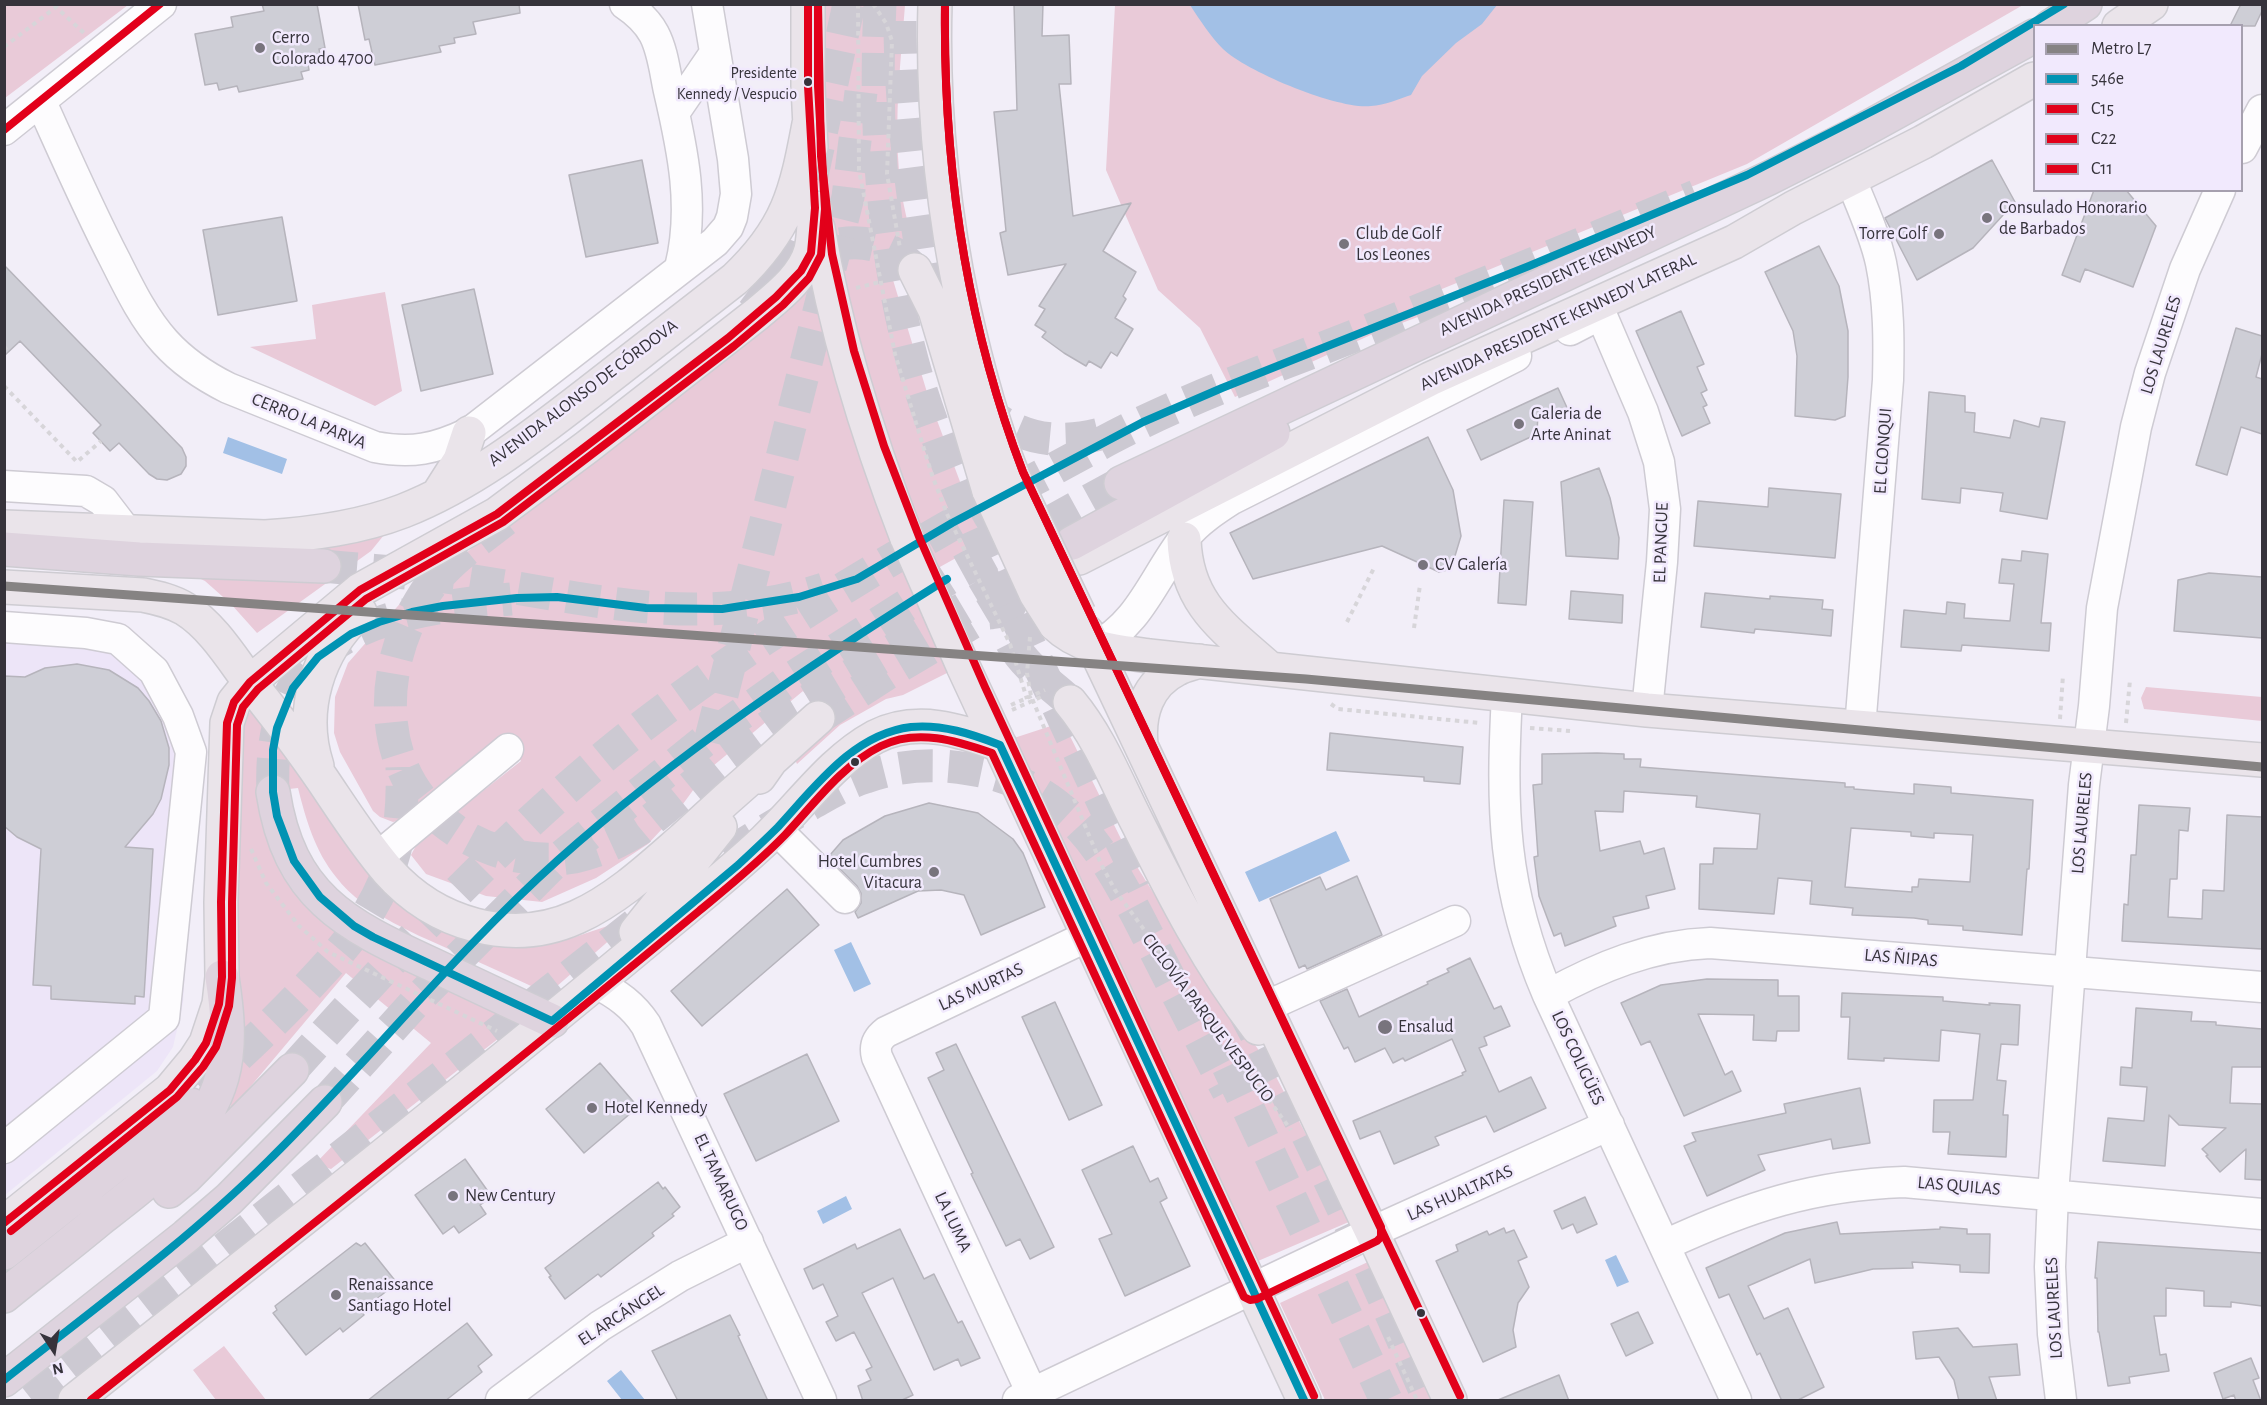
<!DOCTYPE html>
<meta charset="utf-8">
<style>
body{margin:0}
#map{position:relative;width:2267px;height:1405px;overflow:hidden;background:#f2eef8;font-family:"Alegreya Sans",sans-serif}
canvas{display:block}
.frame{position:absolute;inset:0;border:6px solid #36333b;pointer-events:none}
.legend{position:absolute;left:2033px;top:24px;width:210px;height:168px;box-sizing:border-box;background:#f1e9fd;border:2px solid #a6a0af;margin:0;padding:8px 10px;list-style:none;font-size:18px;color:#36333b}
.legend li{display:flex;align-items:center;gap:12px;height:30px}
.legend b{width:30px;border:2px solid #a6a0af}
.north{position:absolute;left:24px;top:1321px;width:60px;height:60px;-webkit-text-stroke:4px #f1e9fd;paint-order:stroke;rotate:168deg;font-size:16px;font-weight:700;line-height:24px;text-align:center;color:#36333b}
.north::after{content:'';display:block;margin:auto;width:21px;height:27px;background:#36333b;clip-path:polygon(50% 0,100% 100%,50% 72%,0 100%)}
</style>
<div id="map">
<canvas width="2267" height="1405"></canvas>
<div class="frame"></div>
<ul class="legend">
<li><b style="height:8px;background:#868383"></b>Metro L7</li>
<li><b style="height:8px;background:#0093b3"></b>546e</li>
<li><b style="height:8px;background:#e2001a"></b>C15</li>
<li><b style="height:8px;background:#e2001a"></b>C22</li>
<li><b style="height:8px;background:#e2001a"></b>C11</li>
</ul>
<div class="north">N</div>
</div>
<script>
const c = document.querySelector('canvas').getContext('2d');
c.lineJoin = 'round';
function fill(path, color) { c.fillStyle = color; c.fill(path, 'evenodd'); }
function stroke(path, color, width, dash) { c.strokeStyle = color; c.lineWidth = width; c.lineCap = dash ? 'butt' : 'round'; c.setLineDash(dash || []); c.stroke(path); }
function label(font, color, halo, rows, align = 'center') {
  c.font = font + ' "Alegreya Sans",sans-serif'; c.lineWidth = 5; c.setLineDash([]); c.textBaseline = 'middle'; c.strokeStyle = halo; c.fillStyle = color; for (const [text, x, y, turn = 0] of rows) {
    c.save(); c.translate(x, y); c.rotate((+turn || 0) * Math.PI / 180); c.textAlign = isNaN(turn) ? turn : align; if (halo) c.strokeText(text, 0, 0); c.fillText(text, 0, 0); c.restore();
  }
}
const built = new Path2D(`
 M5,623l118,8 75,120 -15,252 -10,44 -16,24 -152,124z`);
const green = new Path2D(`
 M4,5l1,-1 123,1 -123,93z
 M820,5h85c-4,54 -11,111 -6,166 2,29 10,57 18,86l-27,13 39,129 54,144 -45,25 -48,-107 -62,-203 -11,-84 -1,-34z
 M1115,5h908l-276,159 -310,127 5,17 -67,25 -140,64 -35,-69 -42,-38 -52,-120z
 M808,277l85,268 56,127 -46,23 -17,4 -46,26 -43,39 -5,-11 35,-30 -24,-32 -96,80 -32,44 -27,29 -52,34 -54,24 -56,-6 -60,-22 -15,-19 7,-13 103,-81 -17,-23 -103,82 -8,2 -13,-5 -7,-6 -33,-59 -6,-19 1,-36 13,-34 56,-64 319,-238z
 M385,292l17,99 -27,15 -125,-59 66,-8 -4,-34z
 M384,535l-13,16 -114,82 -26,-29 -26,-23 -25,-12 143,5 3,-29z
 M2146,687l116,10v24l-118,-12 -3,-11z
 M257,700l148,202 144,39 26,-4 62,-21 -89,78c-29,-14 -58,-27 -88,-40 -42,-19 -95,-39 -124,-77 -21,-26 -30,-57 -38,-89l-35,4 20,71 243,154 -195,152 -16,-5 116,-121 -85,-70 -116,138 7,-72 4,-291 3,-26z
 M1063,722l63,127 71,114 75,106 79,152 -93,40 -247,-522z
 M1370,1261l63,139h-108l-45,-97z
 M224,1346l42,54h-50l-23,-30z`);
const water = new Path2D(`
 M1190,5h307l-15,19 -26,19 -34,33 -11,19c-12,4 -26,10 -40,11 -32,4 -124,-34 -148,-57 -13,-13 -23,-29 -33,-44z
 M228,437l59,22 -5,15 -59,-21z
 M1336,831l14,30 -91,41 -14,-30z
 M851,942l20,42 -17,8 -20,-42z
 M846,1196l6,13 -29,15 -6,-13z
 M1616,1255l13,27 -12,5 -12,-27z
 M621,1370l24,30h-23l-15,-19z`);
const building = new Path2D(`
 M262,4h55l8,44 -6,1 1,5 -8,2 2,7 -6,1 1,6 -8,2 2,7 -64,13 -2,-6 -18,4 -2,-7 -12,2 -10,-51 38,-7 -2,-10 33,-6z
 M358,4h161l1,9 -47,9 3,12 -22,4 1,5 -16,3 2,6 -66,13 -6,-26 -4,1z
 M1014,4h29l-1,32 27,-1 2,49h-12l14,132 58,-13 -28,48 33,21 -13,24 3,3 -11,19 18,11 -16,27 -6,-4 -10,16 -12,-7 -3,5 -22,-13 -22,-16 4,-5 -11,-7 10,-16 -6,-3 27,-42 -58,11 -8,-42 6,-2 -12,-119 23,-2z
 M2241,4h21v7l-7,15h-25z
 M642,160l16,83 -72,14 -17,-82z
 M1992,160l23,42 -42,46 -56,32 -32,-62z
 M2094,190h32l30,36 -23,61 -48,-18 -5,13 -18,-7z
 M282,217l15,84 -79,14 -15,-85z
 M1819,246l20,40 9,45v46l-3,39 -10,4 -40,-4 2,-60 -4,-25 -28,-59z
 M4,265l178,183 4,9v9l-5,8 -14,6 -10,-1 -8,-5 -30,-31 -9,8 -17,-18 8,-8 -81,-84 -16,15z
 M474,289l19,85 -72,17 -19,-86z
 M1681,311l23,53 -7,3 10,23 -6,3 6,12 -4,2 7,16 -28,13 -46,-105z
 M2236,328l26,8v18l-6,23 6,2v55l-21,-7 -14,48 -31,-10z
 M1558,388l11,24h-31l-1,22 -56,26 -14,-30z
 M1929,392l36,4v16l10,1 -1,19 36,6 4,-18 25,7 2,-9 24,4 -18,97 -47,-8 3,-18 -42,-5 -1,15 -38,-4z
 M1428,437l25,53 8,46 -10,33 -12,3 -57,-26 -129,33 -23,-46z
 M1599,468l11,30 9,40 -1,21 -52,-3 -5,-74z
 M1769,488l72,6 -6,64 -141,-12 4,-45 70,6z
 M1504,500l29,2 -7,103 -28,-2z
 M2022,551l26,3 -7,69h10l-2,28 -87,-6 -1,6 -60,-4 3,-37 42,4 1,-12 18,2 -1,14 46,3 4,-37 -15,-1 3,-24 19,2z
 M2209,573l53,4v61l-88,-7 4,-51z
 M1571,591l52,4 -1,28 -53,-4z
 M1705,593l65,6v-3l53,4 -1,9 11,1 -2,26 -76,-7 -1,4 -53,-6z
 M77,664l32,6 29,18 11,13 12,20 8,27v17l-8,34 -8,15 -28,33 28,2 -9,148 -9,-1v8l-84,-5v-13l-18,-1 8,-136 -24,-12 -13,-11v-150l21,1 20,-9z
 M1330,733l133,14 -3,37 -36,-3v-4l-97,-7z
 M1597,753l27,1v5h17l-1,8 205,16v4h9v2l60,5v-10l37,3v6l82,7 -4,69h-2l-5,66 -59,-5v-4l-35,-2v-4l-14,-2 -62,-3 1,-7 -43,-4 2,-23 -34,-3 -4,36 -75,-5 1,-45h13l1,-16 43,1 3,-35 -64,-7 1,-11 -73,-5 -1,21 -28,-1 5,40 40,-10 4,13 20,-6 11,41 -29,7 3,12 -36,9 3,9 -51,20 -4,-13 -7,3 -15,-40 -5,-39 4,-1 -5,-71 9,-1v-30zM1851,828l60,4v4l23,2v-5l39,2 -3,47 -51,-3 -1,8h-6v5l-67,-5z
 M929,803l49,10 35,26 10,14 22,54 -64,28 -17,-40 -23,-5 -23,1 -60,27 -3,-6 6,-9v-10l-4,-7 -24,-24 -3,-7 13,-15 42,-24z
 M2139,805l51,3 -2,23 -9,-1 -2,49h-7l-2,38 34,2 1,-29 21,1 3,-76 35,2v132l-140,-8 2,-37 4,1 3,-50h5z
 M1357,876l25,59 -75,34 -2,-4 -6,3 -29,-69 50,-22 6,13z
 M787,889l32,36 -117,101 -31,-35z
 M1470,958l24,51 7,-3 9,20 -26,11 3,8 -8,3 20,44 32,-15 15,31 -52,24 -8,-16 -51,21 4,8 -45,19 -14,-33 -20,8 -7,-18 110,-46 -1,-2 4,-2 -14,-32 -47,22 -2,-3 -10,5 -8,-15 -30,14 -7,-15 -4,2 -24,-48 27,-12 12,28 69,-33 -1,-2 22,-10 -2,-3z
 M1707,979l71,1v16h21v35h-22l-1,10 -23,-1 1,-25 -56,-1 27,61 7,-4 9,20 -57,25 -34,-75 -9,4 -20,-42 40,-18z
 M1842,993l101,4v4l47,4 -1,-2 31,2 -2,40 -17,-1 -4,36 9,1 -3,34h5l-2,42 -58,-3 2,-22h-17l1,-32h39l7,-66 -39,-4 -2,31 -55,-3v3l-36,-2 2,-42h-9z
 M1055,1002l47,103 -33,15 -47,-103z
 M2136,1008l56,4 -1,9 25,1v3l46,4v38h-30l-2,36 32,1v76l-17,-1 1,-30 -26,23 -14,-16 2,-1 -6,-6 24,-21 -47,-3 -10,-10 -4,51 -62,-5 5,-43 36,3 3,-34 -27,-2 1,-18 11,1z
 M956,1044l98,203 -24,12 -10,-20 -14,7 -35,-72 2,-1 -45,-95 16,-8 -8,-17z
 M807,1054l32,67 -83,40 -32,-67z
 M600,1063l38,44 -54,46 -38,-44z
 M1860,1088l10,55 -37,6 -2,-10 -73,16 7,15 -58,26 -23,-50 12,-5 -4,-8 94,-20 -2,-9z
 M1133,1146l17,36 8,-4 9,20 -7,4 30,64 -65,30 -26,-57 13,-5 -30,-64z
 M465,1159l27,38 -12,8 6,9 -27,19 -5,-7 -11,8 -28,-39z
 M658,1182l5,7 2,-2 15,20 -8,7 2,2 -22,17 2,3 -53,41 -3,-3 -33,25 -16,-22 2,-1 -6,-8z
 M1585,1197l12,27 -20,9 -4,-9 -11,5 -8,-18z
 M1837,1222l3,12 100,-5v-2l27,2v5h23l-1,39 -29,-1v-7l-48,-3 1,6 -40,1 -58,14 -5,-24 -62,27 16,33 24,-11 36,79 -28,14h-14l-22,-48 -3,2 -28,-61 -10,4 -13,-30 79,-35z
 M1504,1228l2,5 8,-3 13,27 -9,4 11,26 -11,16 -5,27 3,17 -33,15 -47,-101 22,-10 -2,-6 31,-14 2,4z
 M900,1229l24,50 10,-5 24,49 4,-2 18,37 -19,8 -3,-7 -24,11 -41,-92 -31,15 51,102 -13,6h-37l-5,-15 13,-6 -5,-10 6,-3 -18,-35 -18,9 -10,-19 12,-6 -15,-32 -10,5 -9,-20 51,-25 2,5z
 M2098,1242l164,11v53l-31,-4v5l-27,-1v-15l-38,-3v28h-12l6,39 6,-1 3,17 -40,6 1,6 -22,3 -9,-54h-1l-1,-54h-2z
 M356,1243l5,3 4,-3 32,40 -36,28 3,4 -21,17 -3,-4 -34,27 -33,-42 4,-3 -2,-4z
 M1638,1312l15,31 -27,13 -15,-32z
 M730,1315l10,20 -2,1 30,65h-90l-26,-50z
 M467,1323l25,32 -14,11 4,6 -37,29h-78z
 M1958,1328l15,19 44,-3 3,31 -31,2 8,24h-38l-5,-21 -15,-23 -23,2 -3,-27z
 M2251,1358l8,20 -6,2 8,21h-25l-2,-6 -11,4 -9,-26z
 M1559,1375l10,26h-71v-1z`);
const majorTunnel = new Path2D(`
 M753,286c49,-36 113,-68 162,-16
 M1015,596c-31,44 27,80 55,106
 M818,718l70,-45 169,-101`);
const highwayTunnel = new Path2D(`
 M880,4c-6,126 2,255 38,377 26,84 64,163 101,242 41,88 82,176 124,263
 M900,21c0,93 14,187 29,279
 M753,312l12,-16 21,-38 17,-41 46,-213
 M977,404c39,34 76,43 127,29
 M505,520c-31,24 -65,47 -85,81 -29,48 -40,111 -18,165 26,65 104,103 172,91 24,-5 45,-15 66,-28l86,-71 58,-43 266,-158
 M324,566c50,5 100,7 150,15 122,19 226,48 350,8
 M710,742l138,-545 13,-105
 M273,792c-7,-159 108,-181 238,-193
 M1240,1004c70,129 131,262 189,396
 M1228,1066l158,334
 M292,1070c109,-121 219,-242 348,-342 122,-94 255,-174 391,-247 37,-19 74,-41 112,-59 73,-35 151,-62 226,-92 110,-43 218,-89 327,-134
 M325,1102l96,-106 135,-135 153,-124 83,-59 162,-103 167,-92
 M164,1120c49,-39 95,-82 138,-127 35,-38 66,-69 85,-118 14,-35 16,-72 15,-108
 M32,1400l680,-536c32,-20 64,-40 97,-59 18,-10 37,-22 57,-28 33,-12 68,-14 103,-8 107,16 141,94 186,181 24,47 48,94 73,141`);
const path = new Path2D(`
 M858,4l1,166 36,184 37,121 15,39
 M873,4l13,19 6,18 -5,133 13,74
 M4,47l52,-40 29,27
 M856,288l24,-6
 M4,349l3,-2
 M4,386l73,76 24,-21
 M1347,622l27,-54
 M1414,628l6,-43
 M1030,637l-3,36 4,23 70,168 14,26 176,240
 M1010,644l17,55
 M1331,704l7,5 142,14
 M1011,705l34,-15
 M1012,710l31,-14
 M2060,719l3,-44
 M2126,723l4,-43
 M1530,728l40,3
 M251,849l15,34 33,43 29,26 169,79
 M1388,1337l29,63`);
const minor = new Path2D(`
 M625,4c12,8 22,17 29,30 9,17 11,39 15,57 14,60 26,117 11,177
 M41,102c24,53 47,106 74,158 14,28 29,59 50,82 18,20 39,34 63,46l147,59c37,7 60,2 94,-14l246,-191 13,-15 4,-10 4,-23 -3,-35 -26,-155
 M674,113l41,-60
 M4,130l157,-126
 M2242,148l20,-38
 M1851,180c11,27 24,55 30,83 8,39 8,78 7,117l-28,348
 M1570,330l31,-16 42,98 16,50 6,47 -3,53 -15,148
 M4,486l82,5 17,10 23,30
 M4,627l82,6 32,6 36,32 24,45 13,36 -27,266 -160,130
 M1094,647c46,-22 61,-72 91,-110 13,-16 30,-27 47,-38l284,-143
 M1507,695c-6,113 -5,193 41,300l188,405
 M776,829l69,69
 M378,857l130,-108
 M596,983c21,11 37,22 50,42l175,375
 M1548,995c51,-28 104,-50 162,-52l552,44
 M1265,1007l190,-86
 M1665,1245c82,-38 148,-60 239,-63l358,32
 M501,1400l99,-74 80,-50 68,-34
 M1018,1400l354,-168 237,-107
 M1035,1400l-158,-343c-3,-11 0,-18 9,-25l202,-96
 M2061,1400l-8,-66 -3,-67 3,-73 31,-409 10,-79 8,-98 34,-181 14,-54 35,-104 35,-79`);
const major = new Path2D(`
 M808,4v82l3,61
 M935,4c-3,102 7,201 28,301 13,58 28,116 50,171
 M2119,26l32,-22
 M818,228c18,107 50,209 89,310
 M915,270l20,40 54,181
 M439,493l21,-33 9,-27
 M4,527l261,10c47,-3 94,-9 138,-26 69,-27 130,-75 188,-120 48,-37 96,-75 144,-112 53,-50 61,-86 74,-155
 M1184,539c2,65 40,89 85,129
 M1079,558l351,-179 304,-137 59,-34 130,-66 111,-63
 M4,587l139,8c15,3 29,6 42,14 29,18 49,53 69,79 23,29 46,59 68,91 21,31 41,63 66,92 47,53 123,76 189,46 40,-18 74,-50 106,-78 29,-27 58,-53 88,-79
 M1055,624c26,25 60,27 94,32l498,54 615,50
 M1087,632l285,600 78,168
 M963,666l341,734
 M1070,702c30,36 46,79 67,120 36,72 72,143 121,206
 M1141,744c-3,-30 6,-60 36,-75 7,-4 15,-5 22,-8
 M317,766c-18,-55 0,-115 43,-154
 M759,777l12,-17 47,-42
 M636,932l84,-105
 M4,1223l166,-133 25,-30 11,-17 13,-39 3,-27 -1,-75 6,-179 7,-21 16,-20 110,-92 137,-76 90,-67 170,-133c20,-17 47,-37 54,-64 3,-13 3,-28 4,-42
 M75,1400c196,-156 394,-310 586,-471 35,-29 70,-57 103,-88 36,-34 67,-80 111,-104 41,-21 85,-7 125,8`);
const highway = new Path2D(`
 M2051,26l34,-22
 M1121,483l648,-305 87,-44 178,-98
 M1072,543l201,-110
 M4,549l135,10 185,7
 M273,792c16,104 71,132 158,172 40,19 81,38 121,57
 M169,1191l17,-14 106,-107
 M4,1253l187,-148
 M4,1296c32,-26 65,-51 96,-77 50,-39 104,-78 122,-142 9,-33 5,-67 0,-100
 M4,1380l182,-144 43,-37 96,-97`);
const pathBridge = new Path2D(`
 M947,514l63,130`);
const majorBridge = new Path2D(`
 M1013,476l66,138
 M989,491l47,103 19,30
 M907,538l56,128`);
const bus1 = new Path2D(`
 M4,1380c90,-71 183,-139 264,-219 100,-98 186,-208 290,-301 120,-107 253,-196 389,-281
 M1304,1400l-304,-655c-28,-11 -58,-21 -89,-18 -58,7 -96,60 -133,100 -13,13 -26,25 -40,38l-186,156 -179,-84 -19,-11 -34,-29 -26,-36 -17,-45 -4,-24v-42l4,-22 16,-40 25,-31 33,-23 28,-12 33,-10 31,-6 74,-8 40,-1 89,11 76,1 77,-12 58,-18 95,-56 191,-101 79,-34 307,-122 218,-91 214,-109 103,-62`);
const bus2 = new Path2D(`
 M11,1231l166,-134 26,-30 13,-20 13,-41 3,-28v-76l5,-177 6,-18 15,-18 108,-90 137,-77 231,-176 49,-41 26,-27 12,-23 4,-46 -7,-123v-82
 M91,1400c204,-161 408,-323 608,-489 29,-24 59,-48 86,-76 29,-31 57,-70 96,-89 36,-18 76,-5 111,7l252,544 6,3 7,-1 120,-58 4,-4v-10l-358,-755c-57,-149 -80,-309 -78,-468`);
const bus3 = new Path2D(`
 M818,4l3,152 11,98 22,97 30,95 36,93 65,148 329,709
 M945,4c-2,159 21,319 78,468l437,924`);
const bus4 = new Path2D(`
 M4,130l156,-126
 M4,1223l166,-133 25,-30 11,-17 13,-39 3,-27 -1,-75 6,-179 7,-21 16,-20 110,-92 137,-76 231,-176 48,-41 25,-26 10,-18 4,-45 -7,-122v-82`);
const metro1 = new Path2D(`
 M4,586l1302,93 956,88`);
const markers = [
 [260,48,6,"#78747d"],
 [808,82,5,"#36333b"],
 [1987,218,6,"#78747d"],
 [1939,234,6,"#78747d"],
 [1344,244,6,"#78747d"],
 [1519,424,6,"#78747d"],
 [1423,565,6,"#78747d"],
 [855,762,5,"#36333b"],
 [934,872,6,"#78747d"],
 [1385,1027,8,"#78747d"],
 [592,1108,6,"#78747d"],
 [453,1196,6,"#78747d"],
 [336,1295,6,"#78747d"],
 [1421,1313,5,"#36333b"]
];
const busNames = [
 ["Presidente",797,73],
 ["Kennedy / Vespucio",797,94]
];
const poiNames = [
 ["Cerro",272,38],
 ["Colorado 4700",272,59],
 ["Consulado Honorario",1999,208],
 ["de Barbados",1999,229],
 ["Club de Golf",1356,234],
 ["Los Leones",1356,255],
 ["Torre Golf",1927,234,"right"],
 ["Galeria de",1531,414],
 ["Arte Aninat",1531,435],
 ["CV Galería",1435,565],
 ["Hotel Cumbres",922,862,"right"],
 ["Vitacura",922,883,"right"],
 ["Ensalud",1398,1027],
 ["Hotel Kennedy",604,1108],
 ["New Century",465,1196],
 ["Renaissance",348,1285],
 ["Santiago Hotel",348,1306]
];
const streetNames = [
 ["AVENIDA PRESIDENTE KENNEDY",1548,281,-25],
 ["AVENIDA PRESIDENTE KENNEDY LATERAL",1558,322,-25],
 ["LOS LAURELES",2161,345,-73],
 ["AVENIDA ALONSO DE CÓRDOVA",583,393,-37],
 ["CERRO LA PARVA",309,421,22],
 ["EL CLONQUI",1883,451,-86],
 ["EL PANGUE",1661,543,-88],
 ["LOS LAURELES",2082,823,-85],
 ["LAS ÑIPAS",1901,958,5],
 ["LAS MURTAS",981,987,-25],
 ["CICLOVÍA PARQUE VESPUCIO",1208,1018,53],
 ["LOS COLIGÜES",1578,1058,65],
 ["EL TAMARUGO",721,1182,65],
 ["LAS QUILAS",1959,1186,5],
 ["LAS HUALTATAS",1460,1193,-24],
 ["LA LUMA",953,1222,65],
 ["LOS LAURELES",2054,1308,-93],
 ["EL ARCÁNGEL",621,1315,-33]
];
fill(built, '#ede5f8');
fill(green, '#e9cad8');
fill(water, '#a2c0e6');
fill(building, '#ceced6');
stroke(building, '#b6b4bc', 1.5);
stroke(majorTunnel, '#ccc9d2', 33, [33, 16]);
stroke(highwayTunnel, '#ccc9d2', 33, [33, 16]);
stroke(minor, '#cecbd3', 33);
stroke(major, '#ceccd2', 36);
stroke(highway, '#ceccd2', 36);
stroke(path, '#d7d5d9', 4, [4.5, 4.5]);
stroke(minor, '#fdfcfe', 30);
stroke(major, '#eae4ea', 33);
stroke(highway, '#ded3de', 33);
stroke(majorBridge, '#ceccd2', 36, []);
stroke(pathBridge, '#d7d5d9', 4, [4.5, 4.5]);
stroke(majorBridge, '#eae4ea', 33);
stroke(bus1, '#0093b3', 8);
stroke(bus2, '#e2001a', 8);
stroke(bus3, '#e2001a', 8);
stroke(bus4, '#e2001a', 8);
stroke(metro1, '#868383', 9);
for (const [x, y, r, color] of markers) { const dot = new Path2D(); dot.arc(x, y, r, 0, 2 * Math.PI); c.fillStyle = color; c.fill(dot); stroke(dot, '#f1e9fd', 2); }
label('16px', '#36333b', '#f1e9fd', busNames, 'right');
label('18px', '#36333b', '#f1e9fd', poiNames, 'left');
label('18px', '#36333b', '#f1e9fd', streetNames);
</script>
